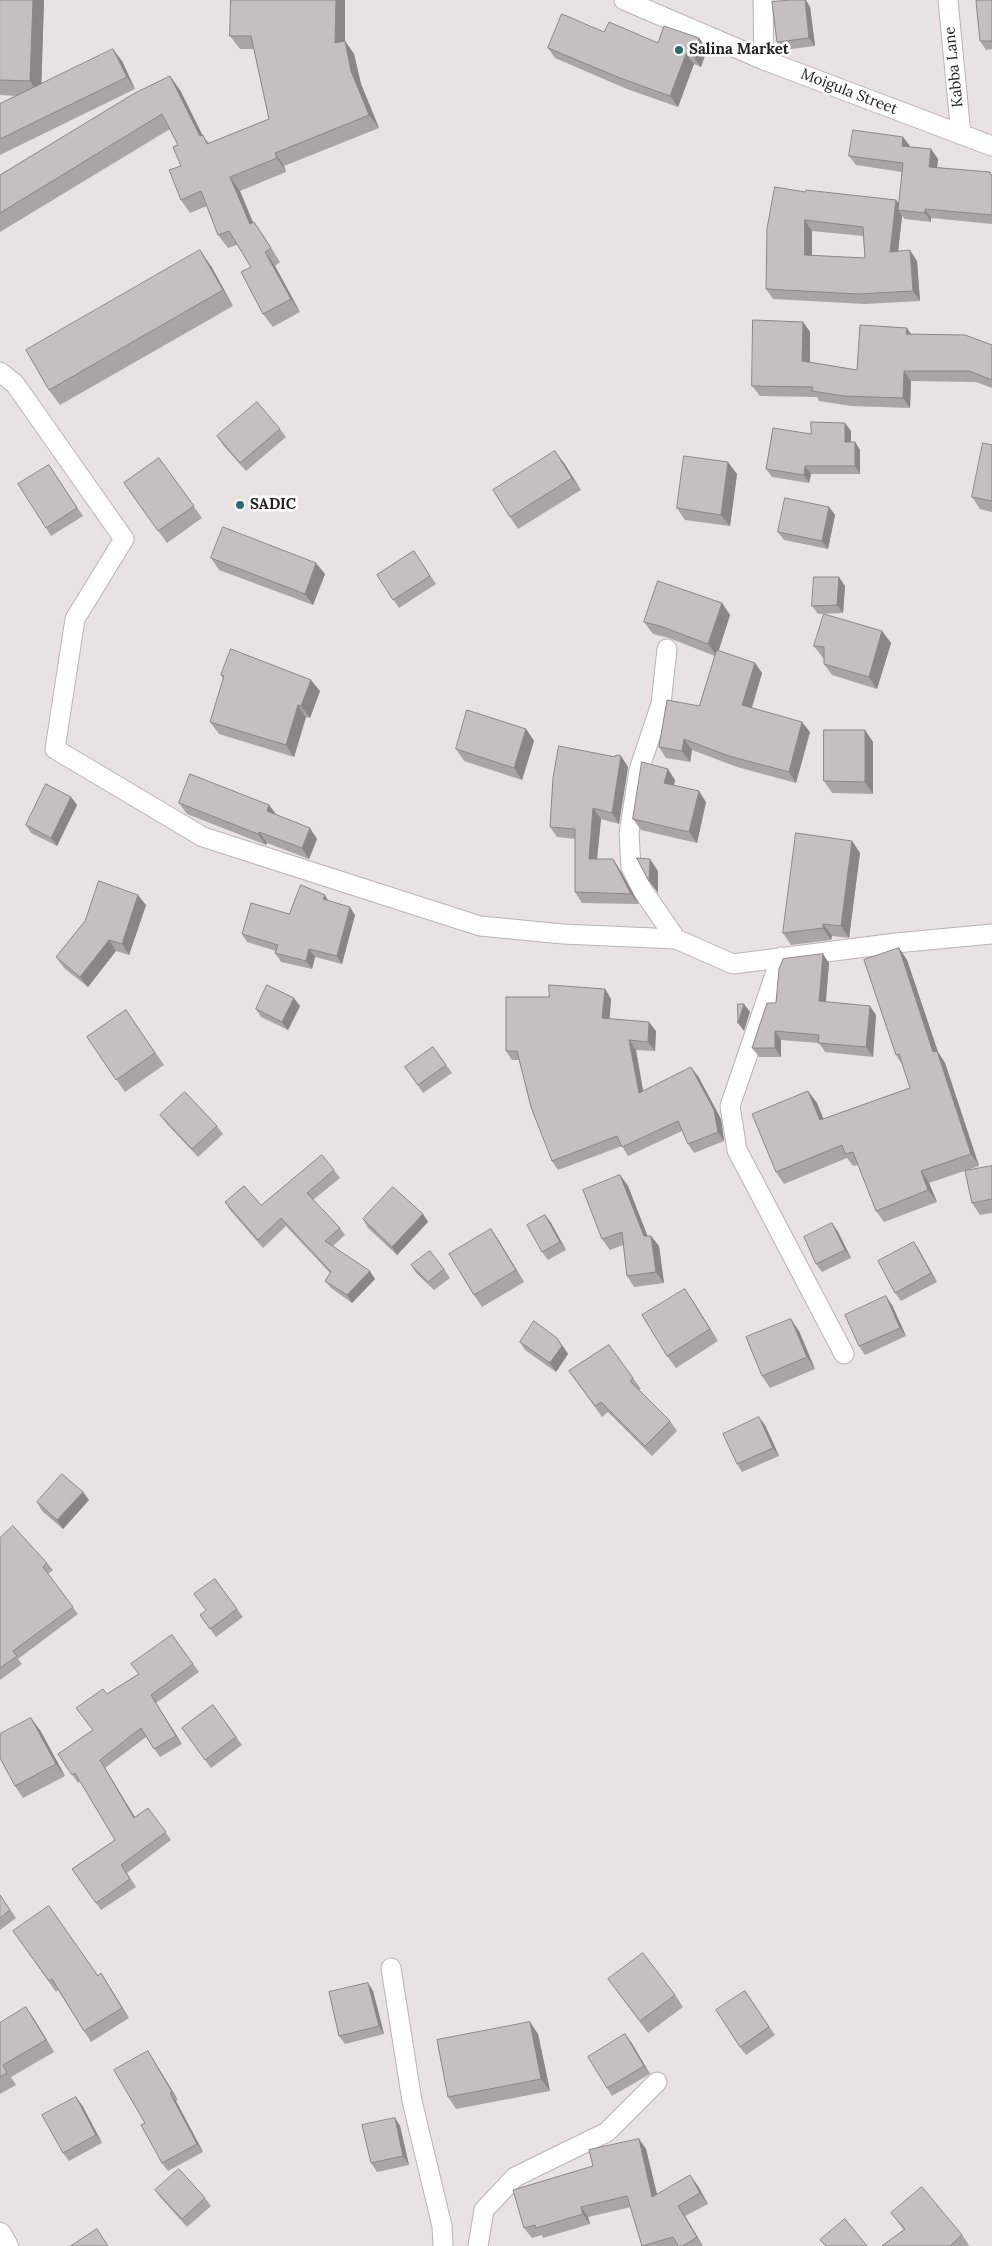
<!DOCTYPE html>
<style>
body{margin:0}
canvas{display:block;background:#e9e2e4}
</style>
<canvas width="992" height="2246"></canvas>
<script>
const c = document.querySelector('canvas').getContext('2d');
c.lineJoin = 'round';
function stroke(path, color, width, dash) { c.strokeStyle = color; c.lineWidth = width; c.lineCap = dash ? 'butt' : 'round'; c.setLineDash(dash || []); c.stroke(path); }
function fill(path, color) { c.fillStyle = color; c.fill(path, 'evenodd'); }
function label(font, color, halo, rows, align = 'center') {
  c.font = font + ' Lora,serif'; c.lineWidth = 5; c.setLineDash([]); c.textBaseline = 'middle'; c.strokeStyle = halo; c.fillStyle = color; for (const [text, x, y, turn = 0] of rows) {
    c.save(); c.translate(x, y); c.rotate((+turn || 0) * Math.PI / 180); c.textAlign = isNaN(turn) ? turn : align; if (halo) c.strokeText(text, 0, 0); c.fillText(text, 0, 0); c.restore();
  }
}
const minor = new Path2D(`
 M624,0l140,60 228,86
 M763,0l1,60
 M948,0l13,135
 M0,372l15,12 109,155 -49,80 -20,130 148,88 277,89 83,8 113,5 57,25 163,-21 96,-9
 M667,649l-6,55 -22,66 -10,63 2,34 12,24 33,48
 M781,957l-51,149 7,44 107,204
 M391,1968l21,133 30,125 1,20
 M478,2246l6,-36 31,-33 92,-45 50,-50`);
const tertiary = new Path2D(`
 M0,2234l7,12`);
const wall = new Path2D(`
 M0,0h44l-3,84 81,-23 13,28 -135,66v-51l17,-8 -17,-1z
 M231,0h114v41l9,13 7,30 18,44 -95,38 2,6 -46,19 13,31 10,13 17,27 -5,4 25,46 -27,15 -10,-13 -12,-47 -14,-22 -9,3 -10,-13 -11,-29 -17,7 -9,-13v-34l-3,-21 -8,-16 -170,103v-57l180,-85 22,45 7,8 60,-24 -15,-70h-14l-10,-13z
 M992,0v49l-6,1 -6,-9z
 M810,7l5,39 -32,4 -6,-8z
 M604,32l54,11 41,-5 8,11 -6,18 -7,-3 -16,43 -51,-18 -72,-31 -7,-10z
 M903,137l6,10 22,2 7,10 -1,8 55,8v49l-61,-6v4l-26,-3 -3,-3 -4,35 19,10 3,40 -55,3 -92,-5 -7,-10 39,-97 91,8 3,4 3,-32 -46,-7 -7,-9zM812,231l51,5 2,22 -53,-2z
 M211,266l22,40 -173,99 -11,-15z
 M803,322l7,10v30l47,8 54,-36 81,11v43l-16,-6 -65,-1 -1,27 -59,-2 -32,-5 -2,-4 -57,-1 -8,-10z
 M280,429l6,8 -40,34 -23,-26 -6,-9z
 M851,431v11h4l5,8v24h-49l-2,9 -37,-6 -6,-8 45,-35z
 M992,445v67l-12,-3 -8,-12z
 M159,458l43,60 -35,25 -43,-60z
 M564,463l17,27 -63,39 -8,-12z
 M49,465l34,51 -32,20 -5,-8z
 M737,474l-7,52 -45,-6 -8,-12z
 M829,507l6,8 -7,34 -44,-9 -6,-8z
 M414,551l22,33 -37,24 -22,-33z
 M211,558l114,16 -12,31 -94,-35z
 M845,586l-2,27 -25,1 -6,-8z
 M722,603l8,12 -12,36 37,12 7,10 -10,35 58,24 -14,51 -59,-16 -45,-17 -2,12 -24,-4 -7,-11 40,-41 16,-50 -46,-18 -16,-4 -9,-12z
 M882,631l9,12 -14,46 -45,-14 -8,-11v-6h-1l-9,-12z
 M221,675l99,16 -10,27 -4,-1 -12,40 -75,-23 -9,-12 13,-43z
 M526,729l8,12 -12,39 -58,-19 -8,-12z
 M865,730l8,12v52l-41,-1 -8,-12z
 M621,756l7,11 -9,57 -18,-5 -4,40h16l7,11 19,34 -57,-1 -7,-11v-53l-18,-2 -7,-10 65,-70z
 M675,780l-1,5 32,17 -9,41 -56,-13 -8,-11z
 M71,797l6,8 -20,41 -26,-13 -5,-8z
 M179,803l90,2 8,10 40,24 -8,20 -42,-16 -1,2 -79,-31z
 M852,841l8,12 -11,85 -17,-2 -1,4 -40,5 -8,-12z
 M328,901l27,14 -13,49 -27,-7 -3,12 -31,-7 -6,-9 1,-2 -29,-9 -5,-8 47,-20z
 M146,905l-17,50 -13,-4 -28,36 -24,-19 -8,-11z
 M899,948l8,12 31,92 7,11 34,103 -50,17 8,19 -53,20 -8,-11 -18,-46 -5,1 -6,-8 -63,26 -8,-12 32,-81 9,12 6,16 87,-31 -8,-24 -6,-9z
 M829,963l-3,39 50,13 -3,42 -48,-5 -6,-9 -38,-3v17h-22l-7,-9 24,-45z
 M605,989l6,10 -2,20 47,12 -1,20 -19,-1 7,41 55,-15 23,43 3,22 -30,12 -6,-9 -6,-13 -54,25 -6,-10 -64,24 -6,-9 -32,-101h-8l-6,-9 43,-54z
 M300,1006l-12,24 -27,-13 -5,-8z
 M126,1010l38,55 -39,27 -38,-55z
 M433,1047l19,26 -29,20 -18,-26z
 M160,1115l57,11 6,8 -25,23 -32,-34z
 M992,1166v47l-12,2 -8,-12z
 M334,1170l6,8 -27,22 27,28 5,7 -12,11 42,33 -23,24 -21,-15 -6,-7 5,-8 -44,-47 -23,22 -33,-38 -5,-8 36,3z
 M620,1175l8,11 19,50h4l8,10 5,37 -30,4 -7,-11 -4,-31 -13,5 -8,-11z
 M423,1214l5,8 -31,33 -29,-27 -5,-9z
 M545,1215l6,8 15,27 -18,10 -6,-8z
 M832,1223l6,9 13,26 -29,14 -6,-8z
 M491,1229l8,12 25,41 -42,25 -8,-12z
 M919,1250l18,32 -36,19 -6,-8z
 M411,1265l33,4 6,9 -16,12 -18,-17z
 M693,1301l25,40 -42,27 -9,-12z
 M892,1305l14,31 -41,19 -6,-9z
 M799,1331l16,38 -45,19 -8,-12z
 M520,1342l43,4 5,8 -12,18 -31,-22z
 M609,1345l32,44 -2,1 31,31 7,10 -25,25 -44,-44 -6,5 -33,-46z
 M765,1425l14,31 -37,16 -5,-8z
 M83,1492l6,8 -26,29 -21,-18 -5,-9z
 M0,1538l47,25 6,7 -5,4 30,40 -60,45 4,5 -22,16z
 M215,1579l28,38 -27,20 -16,-22 6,-4z
 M172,1635l27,37 -43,31 26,41 -22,13 -14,-20 -41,31 30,49 13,-9 23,32 -44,33 9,14 -35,23 -29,-41 43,-29 -35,-59 -2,2 -20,-29 35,-24 14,-36 31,-20z
 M213,1705l29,40 -31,23 -29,-40z
 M40,1730l25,46 -42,22 -8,-12z
 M0,1895l16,23 -16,12z
 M13,1931l85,45 3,-3 28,45 -38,24 -33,-52 -2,2z
 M608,1979l67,16 8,12 -35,26z
 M368,1983l5,8 11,43 -39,10 -6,-8z
 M745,1991l30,44 -29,20 -6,-8z
 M34,2019l20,33 -43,25 5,8 -16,9v-71z
 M538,2034l12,57 -94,18 -8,-12z
 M631,2042l19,32 -38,22 -5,-8z
 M153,2059l25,41 -2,1 27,51 -35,19 -6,-8 -17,-40z
 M82,2105l20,38 -33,18 -6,-8z
 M395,2118l5,8 9,39 -32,7 -6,-9z
 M639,2139l7,10 11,45 41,-8 10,18 -23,12 18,30h-60l-12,-39 -43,10 2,7 -47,14 -1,-3 -10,3 -8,-10 69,-62z
 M155,2190l50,8 6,8 -24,21 -26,-29z
 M891,2213l71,22 7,10 -1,1h-86l22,-16z`);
const shadedWall = new Path2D(`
 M33,0h11l-3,97 -11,-16z
 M336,0h9v56l-10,-13z
 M805,0h1l4,7 5,39 -6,-8z
 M699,38l8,11 -6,18 -8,-11z
 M345,41l9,13 7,30 18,44 -10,-13 -18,-44z
 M113,49l9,12 13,28 -8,-12z
 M686,54l8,10 -16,43 -8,-11z
 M170,76l10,14 30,60 -10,-14z
 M903,137l7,9 -2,10 -6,-10z
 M931,149l7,10 -2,17 -7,-9z
 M275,153l9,13 2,6 -9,-14z
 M230,177l10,14 19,47 -9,-14z
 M896,200l7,10h-5l4,6 -5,46 -7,-10z
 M925,209l6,9v4l-6,-9z
 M805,220l7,11v34l-7,-10z
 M200,250l11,16 22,40 -10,-16z
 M910,250l7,11 3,40 -7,-10z
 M265,252l10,14 25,46 -9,-13z
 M803,322l7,10v39l-8,-10z
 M907,328l7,11 -8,-5z
 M904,371l7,10 -1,27 -7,-10z
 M845,423l6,8v19l-6,-8z
 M855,442l5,8v24l-5,-8z
 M555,451l9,12 17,27 -9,-12z
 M728,462l9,12 -7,52 -9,-11z
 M805,466l6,8 -2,9 -5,-8z
 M829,507l6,8 -7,34 -6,-8z
 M316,563l9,11 -12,31 -8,-11z
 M839,577l6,9 -2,27 -6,-8z
 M722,603l8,12 -13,41 -9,-12z
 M882,631l9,12 -14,46 -8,-12z
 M755,663l7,10 -13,43 -7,-11z
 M311,680l9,11 -10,27 -9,-12z
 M298,705l8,12 -12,40 -8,-12z
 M802,722l8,10 -14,51 -7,-11z
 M526,729l8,12 -12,39 -8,-12z
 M865,730l8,12v52l-8,-12z
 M684,739l8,11 -2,12 -8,-11z
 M621,756l7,11 -9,57 -7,-11z
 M668,769l7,11 -3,14 -8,-11z
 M699,791l7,11 -9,41 -8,-11z
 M71,797l6,8 -20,41 -6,-8z
 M269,805l8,11 -10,-5z
 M593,808l8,11 -5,50 -7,-10z
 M310,828l7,11 -8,20 -7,-11z
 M259,832l8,11 -1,2 -8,-11z
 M852,841l8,12 -11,85 -8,-12z
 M613,859l7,11 19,34 -8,-10z
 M650,859l8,12v22l-9,-12z
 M138,895l8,10 -17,50 -7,-11z
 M325,895l5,9 -7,-5z
 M350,907l5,8 -13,49 -5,-8z
 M823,924l9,12 -1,4 -8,-12z
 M109,940l7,11 -28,36 -8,-10z
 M899,948l8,12 31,92 7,11 34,103 -8,-12 -38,-102z
 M309,949l6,8 -3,12 -6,-8z
 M823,954l6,9 -4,47 -6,-9z
 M605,989l6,10 -2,29 -7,-10z
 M294,998l6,8 -12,24 -6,-8z
 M744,1004l6,8 -6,19 -6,-8z
 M870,1006l6,9 -3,42 -7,-10z
 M649,1022l7,9 -1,20 -7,-9z
 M775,1031l6,9v17l-6,-9z
 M629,1040l7,10 9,52 -6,-9z
 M691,1067l7,9 23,43 3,22 -6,-9z
 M808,1091l9,12 12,29 -9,-12z
 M921,1171l8,12 8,19 -9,-12z
 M620,1175l8,11 24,61 -8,-11z
 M423,1214l5,8 -31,33 -5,-8z
 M545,1215l6,8 15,27 -6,-8z
 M832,1223l6,9 13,26 -6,-8z
 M491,1229l8,12 25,41 -8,-12z
 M651,1236l8,10 5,37 -8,-11z
 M914,1242l5,8 18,32 -6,-9z
 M370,1271l5,8 -23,24 -5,-8z
 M685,1289l8,12 25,40 -8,-12z
 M886,1296l6,9 14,31 -6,-8z
 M791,1319l8,12 16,38 -8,-12z
 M557,1338l11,16 -12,18 -6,-9z
 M759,1417l6,8 14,31 -6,-8z
 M83,1492l6,8 -26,29 -6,-9z
 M151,1695l5,8 26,41 -6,-8z
 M31,1718l9,12 25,46 -9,-12z
 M100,1760l5,8 35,58 -6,-8z
 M101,1973l7,11 21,34 -7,-10z
 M368,1983l5,8 11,43 -5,-8z
 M26,2007l8,12 20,33 -8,-12z
 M530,2022l8,12 12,57 -9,-12z
 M625,2034l6,8 19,32 -6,-8z
 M148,2051l5,8 25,41 -6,-8z
 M170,2093l6,8 27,51 -6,-8z
 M76,2097l6,8 20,38 -6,-8z
 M395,2118l5,8 9,39 -6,-9z
 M639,2139l7,10 14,58 -8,-10z
 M690,2175l8,11 10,18 -8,-11z
 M678,2206l7,10 18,30 -6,-9z
 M581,2207l7,10 2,7 -7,-10z`);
const building = new Path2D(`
 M0,0h33l-3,81 -30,-1z
 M231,0h105l-1,43 10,-2 6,30 18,44 -94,38 2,5 -47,19 20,47 4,-2 17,26 -6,4 26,47 -28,15 -22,-42 10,-5 -22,-36 -11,4 -17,-44 -20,9 -12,-30 12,-4 -8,-19 5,-2 -16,-31 -162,99v-38l135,-82 35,-17 30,60 3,-1 4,9 62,-25 -18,-83h-21z
 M791,0h14l4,38 -32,4 -5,-40z
 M980,0h12v41h-12l-4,-40z
 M562,14l42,18 5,-10 49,21 6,-17 35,12 -6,18 -7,-2 -16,42 -50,-18 -72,-30z
 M113,49l14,28 -127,62v-35z
 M853,130l50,7 -1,9 29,3 -2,18 61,5v2l2,1v40l-67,-6v4l-27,-3 5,-47 -54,-7z
 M775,187l30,5 1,-2 90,10 -6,52 20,-2 3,41 -55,3 -92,-5 1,-60zM805,220l58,7 2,31 -60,-3z
 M200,250l23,40 -174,100 -23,-40z
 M753,320l50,2 -1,39 55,9 3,-45 47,3 -1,6 59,1 27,10v35l-23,-9h-65l-1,27 -59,-2 -32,-5 1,-4 -61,-1z
 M257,402l23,27 -40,34 -23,-27z
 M811,422l34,1v19h10v24h-50l-1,9 -38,-6 7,-41 38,6z
 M983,443l9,2v56l-20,-4z
 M555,451l17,27 -62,39 -17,-27z
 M684,456l44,6 -7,53 -44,-7z
 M159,458l35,48 -36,25 -34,-48z
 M49,465l28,43 -31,20 -28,-44z
 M785,498l44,9 -7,34 -44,-9z
 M223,527l93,36 -11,31 -94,-36z
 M414,551l16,25 -37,24 -16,-25z
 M814,577h25l-2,28 -25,1z
 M658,581l64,22 -14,41 -48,-18 -16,-4z
 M824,614l58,17 -13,46 -45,-13v-17l-10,-1z
 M231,649l80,31 -10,26 -3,-1 -12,40 -76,-23 14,-46 -3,-1z
 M717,650l38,13 -13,42 60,17 -13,50 -60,-16 -45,-17 -2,12 -23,-4 8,-47 32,6z
 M467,710l59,19 -12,39 -58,-19z
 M824,730h41v52l-41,-1z
 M559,746l56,11 1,-2 5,1 -9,57 -19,-5 -4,51h24l18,35 -56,-2v-63l-25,-2 3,-49z
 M642,762l26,7 -4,14 35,8 -10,41 -56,-13z
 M190,774l79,31 -2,6 43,17 -8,20 -43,-16 -1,2 -79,-31z
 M46,784l25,13 -20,41 -25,-13z
 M796,833l56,8 -11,85 -18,-2v4l-40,5z
 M637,858l13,1 -1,22z
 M99,881l39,14 -16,49 -13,-4 -29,37 -24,-20 29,-36z
 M301,885l24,10 -2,4 27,8 -13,49 -28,-7 -3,12 -31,-8 3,-8 -36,-11 9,-31 38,11z
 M899,948l34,104 4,-1 34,103 -50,17 7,19 -52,21 -23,-59 -8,2 -3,-9 -66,27 -24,-58 56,-23 12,29 90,-32 -11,-34 -3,1 -32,-95z
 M823,954l-4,47 51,5 -4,41 -48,-4 1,-8 -44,-4v17h-23l15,-45h9l3,-34 4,-10z
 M267,985l27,13 -12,24 -26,-13z
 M549,985l56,4 -3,29 47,4 -1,20 -19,-2 10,53 52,-26 23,43 4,22 -30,12 -10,-23 -56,26 -5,-11 -65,25 -21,-54 -14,-56h-11v-54h43z
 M738,1004h6l-6,19z
 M126,1010l29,43 -39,27 -29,-43z
 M433,1047l13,18 -28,20 -13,-18z
 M185,1092l32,34 -25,23 -32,-34z
 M322,1155l12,15 -27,23 33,35 -15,13 45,30 -23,24 -22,-14 6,-9 -50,-54 -23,22 -33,-38 19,-16 17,19z
 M992,1166v33l-20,4 -7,-32z
 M620,1175l24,61h7l5,36 -29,4 -5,-44 -20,7 -19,-49z
 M393,1187l30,27 -31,33 -29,-28z
 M545,1215l15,27 -18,10 -15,-27z
 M832,1223l13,27 -29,14 -12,-27z
 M491,1229l25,41 -42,25 -25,-41z
 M914,1242l17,31 -36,20 -17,-32z
 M430,1251l14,18 -16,13 -17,-17z
 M685,1289l25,40 -43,27 -25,-41z
 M886,1296l14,32 -41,18 -14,-31z
 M791,1319l16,38 -45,19 -16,-39z
 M534,1321l23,17 5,8 -12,17 -30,-21z
 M609,1345l24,33 -3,3 40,40 -25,25 -44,-44 -6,4 -26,-35z
 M759,1417l14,31 -36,16 -14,-30z
 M62,1474l21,18 -26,28 -20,-18z
 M13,1526l34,37 -4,4 30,40 -60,44 4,5 -17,12v-130z
 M215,1579l22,30 -27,20 -10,-14 6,-5 -12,-16z
 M172,1635l21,29 -42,31 25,41 -22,13 -13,-21 -41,32 34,58 14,-10 18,24 -45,33 9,14 -34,24 -24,-34 43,-29 -40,-67 -3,2 -14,-21 35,-24 -17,-22 27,-19 4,5 32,-20 -8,-10z
 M213,1705l23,32 -31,23 -23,-32z
 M31,1718l25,46 -41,22 -15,-28v-24z
 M0,1895l10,15 -10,8z
 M49,1906l49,70 3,-3 21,35 -38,23 -32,-52 -3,2 -36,-50z
 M643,1953l32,42 -35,26 -32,-42z
 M368,1983l11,43 -40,10 -10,-44z
 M745,1991l24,36 -29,20 -24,-37z
 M26,2007l20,33 -43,25 4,8 -7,4v-54z
 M530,2022l11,57 -93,18 -11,-57z
 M625,2034l19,32 -37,22 -19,-31z
 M148,2051l24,41 -2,1 27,51 -35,19 -21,-38 4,-2 -31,-53z
 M76,2097l20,38 -33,18 -21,-38z
 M395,2118l8,38 -32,7 -9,-38z
 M639,2139l13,58 38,-22 10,18 -22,13 19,31 -14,9h-5l-5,-9 -31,9 -15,-50 -46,11 2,7 -47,14 -1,-3 -11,3 -11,-38 80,-24 -4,-16z
 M179,2169l26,29 -23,21 -27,-29z
 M922,2187l40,48 -12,11h-68l23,-17 -14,-16z
 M845,2219l22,27h-41l-6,-6z
 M97,2229l11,17h-37z`);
const markers = [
 [679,50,5,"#236e6e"],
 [240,505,5,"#236e6e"]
];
const poiNames = [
 ["Salina Market",689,50],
 ["SADIC",250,505]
];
const streetNames = [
 ["Kabba Lane",954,67,-96],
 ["Moigula Street",849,92,21]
];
stroke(minor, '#b9b3b5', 21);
stroke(tertiary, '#b9b3b5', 24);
stroke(minor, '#fff', 19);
stroke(tertiary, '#fff', 22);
fill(wall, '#a9a4a6');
fill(shadedWall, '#8a8687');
fill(building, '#c5bfc1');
stroke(building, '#8a8687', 1);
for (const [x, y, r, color] of markers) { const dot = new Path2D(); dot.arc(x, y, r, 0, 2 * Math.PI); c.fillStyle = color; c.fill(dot); stroke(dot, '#fff', 2); }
label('bold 15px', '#232122', '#fff', poiNames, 'left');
label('15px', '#232122', '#fff', streetNames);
</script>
